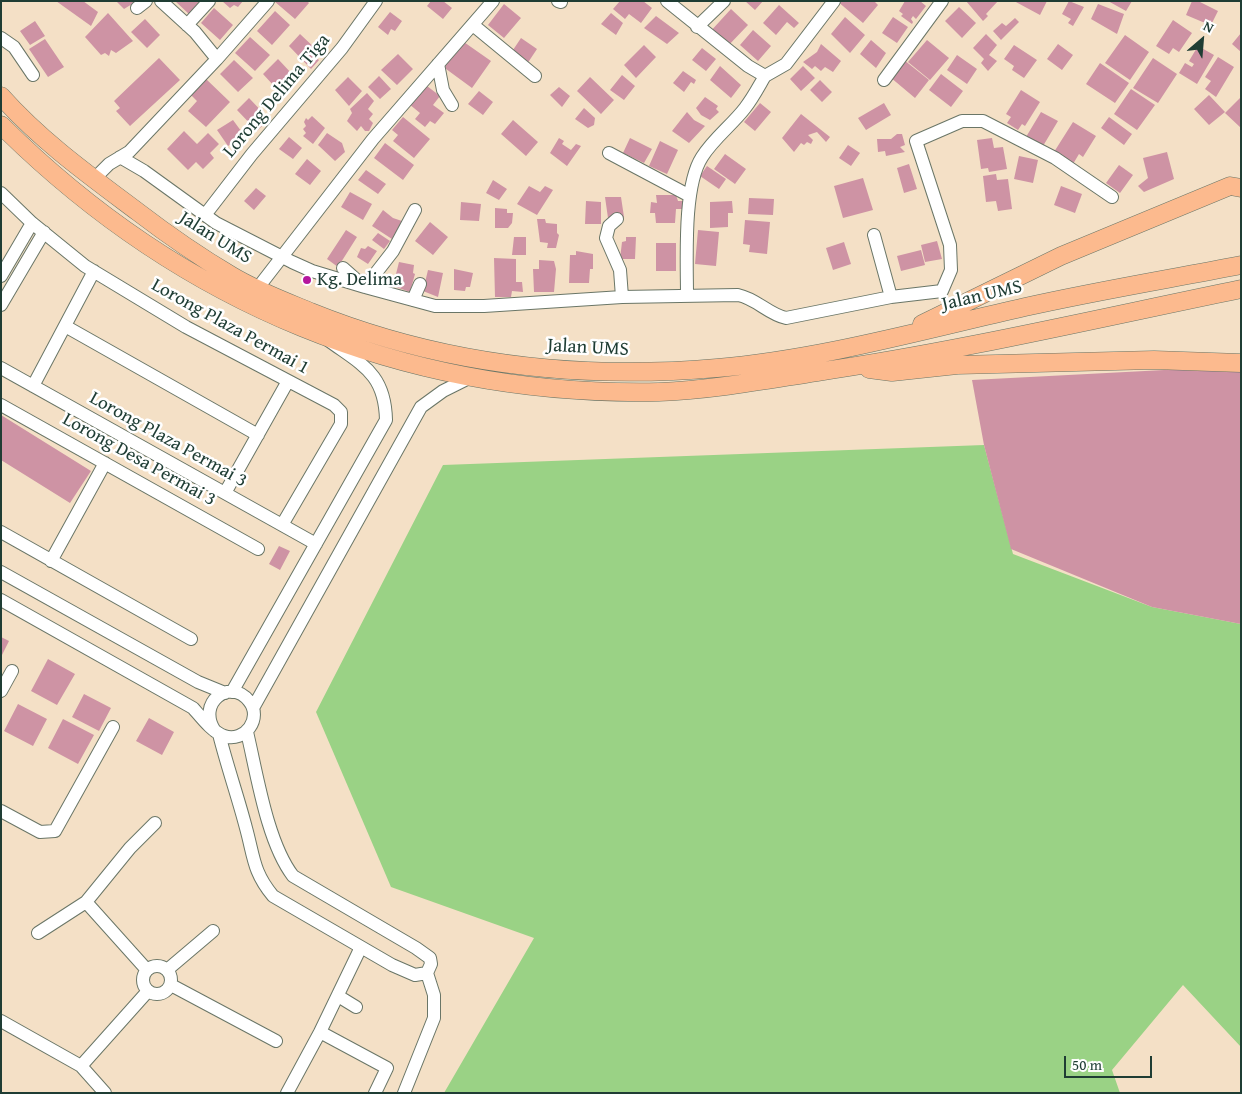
<!DOCTYPE html>
<style>
body{margin:0}
#map{position:relative;width:1242px;height:1094px;overflow:hidden;background:#f4e0c6;font-family:"Gentium Book Plus",serif}
canvas{display:block}
.frame{position:absolute;inset:0;border:2px solid #1f3d34;pointer-events:none}
.north{position:absolute;left:1177px;top:15px;width:50px;height:50px;-webkit-text-stroke:4px #fff;paint-order:stroke;rotate:27deg;font-size:14px;font-weight:700;line-height:20px;text-align:center;color:#1f3d34}
.north::after{content:'';display:block;margin:auto;width:18px;height:22px;background:#1f3d34;clip-path:polygon(50% 0,100% 100%,50% 72%,0 100%)}
.scale{position:absolute;left:1064px;top:1056px;width:88px;height:22px;box-sizing:border-box;border:2px solid #1f3d34;border-top:0;padding-left:6px;font-size:15px;line-height:18px;white-space:nowrap;color:#1f3d34;-webkit-text-stroke:4px #fff;paint-order:stroke}
</style>
<div id="map">
<canvas width="1242" height="1094"></canvas>
<div class="frame"></div>
<div class="north">N</div>
<div class="scale">50 m</div>
</div>
<script>
const c = document.querySelector('canvas').getContext('2d');
c.lineJoin = 'round';
function fill(path, color) { c.fillStyle = color; c.fill(path, 'evenodd'); }
function stroke(path, color, width, dash) { c.strokeStyle = color; c.lineWidth = width; c.lineCap = dash ? 'butt' : 'round'; c.setLineDash(dash || []); c.stroke(path); }
function label(font, color, halo, rows, align = 'center') {
  c.font = font + ' "Gentium Book Plus",serif'; c.lineWidth = 5; c.setLineDash([]); c.textBaseline = 'middle'; c.strokeStyle = halo; c.fillStyle = color; for (const [text, x, y, turn = 0] of rows) {
    c.save(); c.translate(x, y); c.rotate((+turn || 0) * Math.PI / 180); c.textAlign = isNaN(turn) ? turn : align; if (halo) c.strokeText(text, 0, 0); c.fillText(text, 0, 0); c.restore();
  }
}
const green = new Path2D(`
 M984,445l29,109 139,53 89,17v423l-58,-62 -71,85 8,23h-676l90,-155 -143,-51 -75,-175 127,-247z`);
const building = new Path2D(`
 M56,1h27l15,11 -7,14z
 M116,1h21l-13,8z
 M175,1h28l-13,14z
 M222,1h21l-5,6 -4,-2 -4,3z
 M274,1h33l2,2 -14,16z
 M431,1h12l9,7 -9,11 -16,-13z
 M620,1h23l9,7 -11,15 -12,-9 -4,5 -12,-10z
 M745,1h18l-8,9z
 M837,1h37l4,4 -15,18z
 M905,1h15l6,5 -10,13 -3,-3 -2,3 2,3 -1,2 -11,-8 2,-2 -4,-3z
 M966,1h32l-12,13 2,2 -5,5z
 M1014,1h33l-7,14z
 M1069,1l15,6 -11,19 -5,-3 3,-4 -9,-5z
 M1108,1h24l-6,10z
 M1192,1h6l20,10 -9,18 -6,-3 2,-3 -19,-8z
 M504,4l17,14 -17,20 -16,-13z
 M1098,4l26,10 -7,20 -26,-15z
 M779,5l20,18 -5,5 -7,-6 -11,13 -13,-12z
 M959,7l17,16 -14,15 -17,-17z
 M214,8l19,17 -13,15 -19,-17z
 M731,9l17,16 -22,23 -17,-15z
 M275,11l15,14 -18,20 -15,-14z
 M390,12l12,9 -7,10 -4,-2 -3,6 -10,-8z
 M108,13l25,28 -17,12 -5,-3 -2,6 -4,-3 -4,2 -16,-18z
 M611,13l12,10 -7,12 -15,-11z
 M656,16l23,17 -12,11 -23,-16z
 M845,17l20,18 -15,18 -19,-19z
 M893,17l15,10 -11,16 -15,-10z
 M1015,18l4,4 -18,18 -8,-9 9,-8 4,3z
 M145,19l15,16 -13,13 -16,-16z
 M1173,20l19,13 -13,19 -6,-4 -4,6 -13,-8z
 M35,21l10,15 -15,9 -10,-14z
 M753,30l18,16 -13,15 -18,-16z
 M1241,33v19l-9,-8z
 M300,34l18,17 -4,5 5,4 -8,9 -22,-23z
 M986,34l11,11 -8,10 8,6 -9,10 -7,-8 3,-4 -11,-11z
 M1125,35l24,17 -19,28 -25,-17z
 M250,37l20,18 -15,16 -20,-18z
 M521,38l16,11 -10,15 -16,-11z
 M45,39l19,28 -16,10 -19,-28z
 M461,40l30,21 -19,27 -30,-22z
 M871,40l15,13 -10,15 -16,-14z
 M927,40l22,18 -19,22 -22,-18z
 M821,44l20,17 -8,11 -8,-5 -4,4 -6,-5 -3,3 -9,-7 14,-10z
 M1058,44l15,11 -11,15 -15,-11z
 M644,45l12,12 -20,21 -12,-13z
 M1014,45l23,15 -13,18 -12,-8 2,-4 -10,-7z
 M1198,46l16,9 -17,29 -18,-11 6,-10 7,4 2,-3 -5,-3z
 M702,48l14,11 -10,12 -14,-11z
 M398,54l15,15 -16,16 -16,-15z
 M957,55l20,14 -10,15 -20,-14z
 M1218,57l16,10 -18,30 -11,-8 6,-8 -6,-4z
 M159,58l21,22 -50,46 -14,-15 4,-3 -6,-7z
 M1153,58l24,16 -19,29 -25,-15z
 M278,59l15,16 -11,11 -4,-4 -4,4 -11,-12z
 M234,60l19,18 -15,14 -18,-18z
 M904,60l25,20 -14,18 -25,-21z
 M1100,63l29,20 -14,20 -29,-19z
 M720,66l21,19 -10,13 -21,-18z
 M803,66l12,12 -14,13 -11,-12z
 M683,71l13,9 -2,4 -3,-2 -7,10 -11,-9z
 M941,74l22,17 -12,16 -22,-17z
 M622,75l13,11 -11,14 -14,-10z
 M379,76l12,13 -11,10 -12,-12z
 M348,77l14,14 -13,15 -14,-16z
 M590,77l24,23 -13,14 -24,-23z
 M205,78l25,24 -24,25 -18,-16 9,-10 -7,-7z
 M820,80l12,12 -10,10 -12,-12z
 M427,86l13,10 -7,9 11,8 -9,11 -5,-3 -5,6 -10,-8 5,-6 -11,-9z
 M559,87l11,9 -8,11 -12,-12z
 M1131,89l24,16 -18,25 -23,-16z
 M1021,90l19,12 -15,24 -3,-2 -4,6 -11,-7 4,-6 -5,-3z
 M479,91l14,11 -10,13 -15,-11z
 M367,93l7,8 -6,8 5,5 -4,5 4,4 -4,8h-4l-4,-5 -4,5 -10,-10 5,-8 -2,-4z
 M1209,95l16,17 -16,13 -15,-16z
 M705,97l13,9 -2,3 3,3 -9,8 -9,-5 -5,-7z
 M1241,97v31l-16,-15z
 M249,98l20,21 -12,12 -20,-21z
 M760,103l11,9 -16,19 -11,-9z
 M884,103l7,12 -25,15 -8,-12z
 M584,108l11,10 -1,7 -6,3 -13,-9z
 M687,112l7,8 11,6 -16,17 -17,-12z
 M1041,112l17,9 -15,25 -17,-9z
 M801,114l29,23 -4,5 -9,-10 -9,3 5,5 -2,4 -4,-2 -3,3 -3,-2 -7,9 -12,-14z
 M312,116l13,12 -12,16 -10,-8 3,-3 -3,-4 3,-3 -2,-4 2,-4 2,2z
 M403,117l27,22 -16,19 -21,-17 5,-6 -6,-5z
 M1109,117l23,17 -8,11 -23,-17z
 M233,120l11,15 -16,11 -11,-16z
 M513,120l25,22 -12,14 -25,-22z
 M1073,122l23,14 -13,21 -4,-3 -6,10 -19,-12z
 M184,131l13,13 11,-11 11,11 -9,9 4,5 -11,11 -7,-7 -8,8 -21,-21z
 M327,133l15,10 3,9 -10,9 -17,-16z
 M897,134h5l3,11 -5,2 5,5 -19,4 -1,-5 -7,1 -1,-13h14z
 M289,137l13,11 -9,11 -14,-10z
 M559,138l5,3 -2,3 9,6 5,-6 5,2 -14,20 -17,-13z
 M630,138l22,11 -8,14 -21,-10z
 M992,138l2,10 9,-1 4,22 -18,3 -1,-4 -7,1 -4,-29z
 M660,141l18,9 -11,24 -18,-8z
 M385,143l29,22 -11,15 -29,-22z
 M848,145l12,8 -9,13 -12,-8z
 M1167,152l7,27 -30,13 -6,-6 10,-8 -5,-20z
 M725,154l21,15 -11,15 -21,-15z
 M1019,156l19,4 -5,23 -19,-4z
 M307,159l14,12 -11,14 -15,-11z
 M909,164l8,25 -13,4 -7,-25z
 M1119,165l14,10 -13,18 -14,-10z
 M707,166l19,13 -7,10 -19,-13z
 M366,170l20,14 -8,10 -20,-14z
 M996,174l1,6 11,-1 4,30 -14,2 -2,-10 -10,1 -3,-26z
 M863,178l10,32 -30,8 -9,-32z
 M493,180l14,9 -8,11 -13,-7z
 M529,186l11,6 5,-6 8,4 -16,25 -20,-11z
 M1061,186l21,8 -7,19 -21,-8z
 M256,188l10,8 -12,14 -10,-9z
 M350,192l22,12 -9,16 -22,-13z
 M656,195h20l2,6h5l1,8h-8l-1,14h-19l-1,-10h-5l1,-11 6,1z
 M605,197h16l3,20 -16,1z
 M749,198l25,1 -1,16 -25,-1z
 M586,201l15,1v22h-16z
 M732,201l1,12h-5v14l-18,1v-26z
 M461,202l20,2 -2,17 -19,-1z
 M495,208l12,1v4h6l-1,10 -4,5h-13z
 M383,210l10,8 9,3 -10,18 -20,-13z
 M537,219h8l1,4 11,1v9l2,2 -3,13h-9l1,-5 -8,-1z
 M745,220l25,2 -3,32 -18,-2 1,-7 -7,-1z
 M430,222l18,15 -15,18 -18,-14z
 M346,230l11,7 -19,30 -11,-8z
 M698,230l21,2 -3,34 -21,-2z
 M378,233l12,8 -6,8 -12,-9z
 M514,237h12v18h-14z
 M626,237h10l-1,22h-15l2,-17 4,-1z
 M937,241l5,18 -17,3 -4,-17z
 M844,242l7,22 -18,6 -7,-22z
 M656,243h20v28h-20z
 M368,246l9,5 -9,13 -11,-7 4,-9 4,1z
 M921,250l4,15 -24,6 -4,-15z
 M576,251l17,3v15h-3l-1,14h-20l1,-28h6z
 M494,258l22,1v23h6l1,10 -11,-1 -1,6h-16z
 M539,260l15,1 2,8 -2,23h-20l-1,-23h6z
 M399,262l15,3 -1,8 2,1 -5,18 -17,-6z
 M454,269l19,4 -3,14h-4l-1,4 -11,-1z
 M428,270l15,3 -5,24 -15,-6z
 M1241,366v258l-89,-17 -141,-58 -27,-104 -12,-65z
 M1,415l90,56 -21,32 -69,-43z
 M279,546l11,5 -10,19 -11,-6z
 M1,637l8,4 -8,16z
 M48,659l27,15 -18,31 -26,-14z
 M84,694l27,14 -12,23 -27,-14z
 M18,704l29,15 -14,27 -29,-15z
 M149,718l25,14 -12,23 -26,-14z
 M63,719l31,16 -16,29 -30,-16z`);
const minor = new Path2D(`
 M161,1l34,31 22,27
 M558,1l3,1
 M667,1l81,65 17,10c-6,10 -12,22 -20,32 -13,17 -31,30 -43,49 -19,29 -15,103 -15,138
 M137,8l9,-7
 M187,25l22,-24
 M473,25l62,51
 M697,27l27,-26
 M1,38l13,9 19,28
 M438,64l5,26 9,15
 M765,76l21,-12 48,-63
 M884,80l58,-79
 M609,153l81,43
 M120,157l24,14 72,52 76,39 20,9 53,16 70,19h49l138,-9 116,-2c19,4 30,19 48,23l105,-21 51,-6 9,-21 -1,-25 -34,-104 46,-20h21l72,37 57,39
 M94,179l15,-15 20,-12 88,-93 51,-58
 M1,193l31,30 53,43 101,61 148,78 7,7v12l-59,101
 M205,215l47,-61 90,-106 34,-47
 M617,219l-8,7 -3,12 14,32 2,27
 M874,235l17,62
 M343,268l18,16
 M1,276l31,-53
 M365,287l28,-36 22,-41
 M257,289l116,-150 120,-138
 M413,300l7,-16
 M1,305l43,-73
 M65,326l193,109
 M1,368l315,176
 M33,386l61,-115
 M1,405l257,144
 M225,493l63,-112
 M1,532l190,107
 M51,561l54,-98
 M1,572l197,110 27,11
 M1,600l192,108c8,9 19,24 31,28 21,7 39,-18 25,-35 -19,-24 -53,2 -34,30
 M1,691l11,-20
 M232,692l154,-272c-1,-47 -24,-55 -58,-80
 M253,708l168,-301 22,-16 28,-14
 M247,732c10,42 20,110 46,144l123,72 14,10 1,6 -4,9 7,22v23l-30,75
 M219,734c8,32 19,63 27,94 8,29 7,44 27,68l119,69 23,10 12,-2
 M1,811l39,21 15,-1 58,-104
 M38,933l48,-31
 M143 980a14 14 0 1 1 28 0a14 14 0 1 1-28 0Z
 M147,970l-61,-68 44,-54 25,-25
 M167,970l46,-39
 M171,985l105,56
 M338,996l18,11
 M1,1021l80,45 24,27
 M320,1032l67,36 -12,25
 M81,1066l67,-75
 M287,1093l33,-61 41,-85`);
const highway = new Path2D(`
 M1,96c40,45 89,80 137,116 30,23 62,45 94,64 25,15 52,25 79,36 129,52 268,68 406,56 104,-9 206,-38 308,-61 71,-16 144,-28 216,-42
 M1,125c180,179 404,272 658,267 53,-2 106,-12 158,-20 142,-21 283,-54 424,-83
 M922,324l139,-68 169,-70 11,2
 M869,369l23,3 65,-7 197,-5 87,3`);
const markers = [
 [307,280,5,"#b5179e"]
];
const streetNames = [
 ["Lorong Delima Tiga",277,96,-50],
 ["Jalan UMS",215,238,32],
 ["Jalan UMS",982,296,-13],
 ["Lorong Plaza Permai 1",230,327,29],
 ["Jalan UMS",588,348,3],
 ["Lorong Plaza Permai 3",168,440,29],
 ["Lorong Desa Permai 3",139,460,29]
];
const poiNames = [
 ["Kg. Delima",317,280]
];
fill(green, '#9ad285');
fill(building, '#ce93a4');
stroke(minor, '#6a7667', 14);
stroke(highway, '#6a7667', 19);
stroke(minor, '#fff', 12);
stroke(highway, '#fcba8e', 18);
for (const [x, y, r, color] of markers) { const dot = new Path2D(); dot.arc(x, y, r, 0, 2 * Math.PI); c.fillStyle = color; c.fill(dot); stroke(dot, '#fff', 2); }
label('19px', '#1f3d34', '#fff', streetNames);
label('19px', '#1f3d34', '#fff', poiNames, 'left');
</script>
